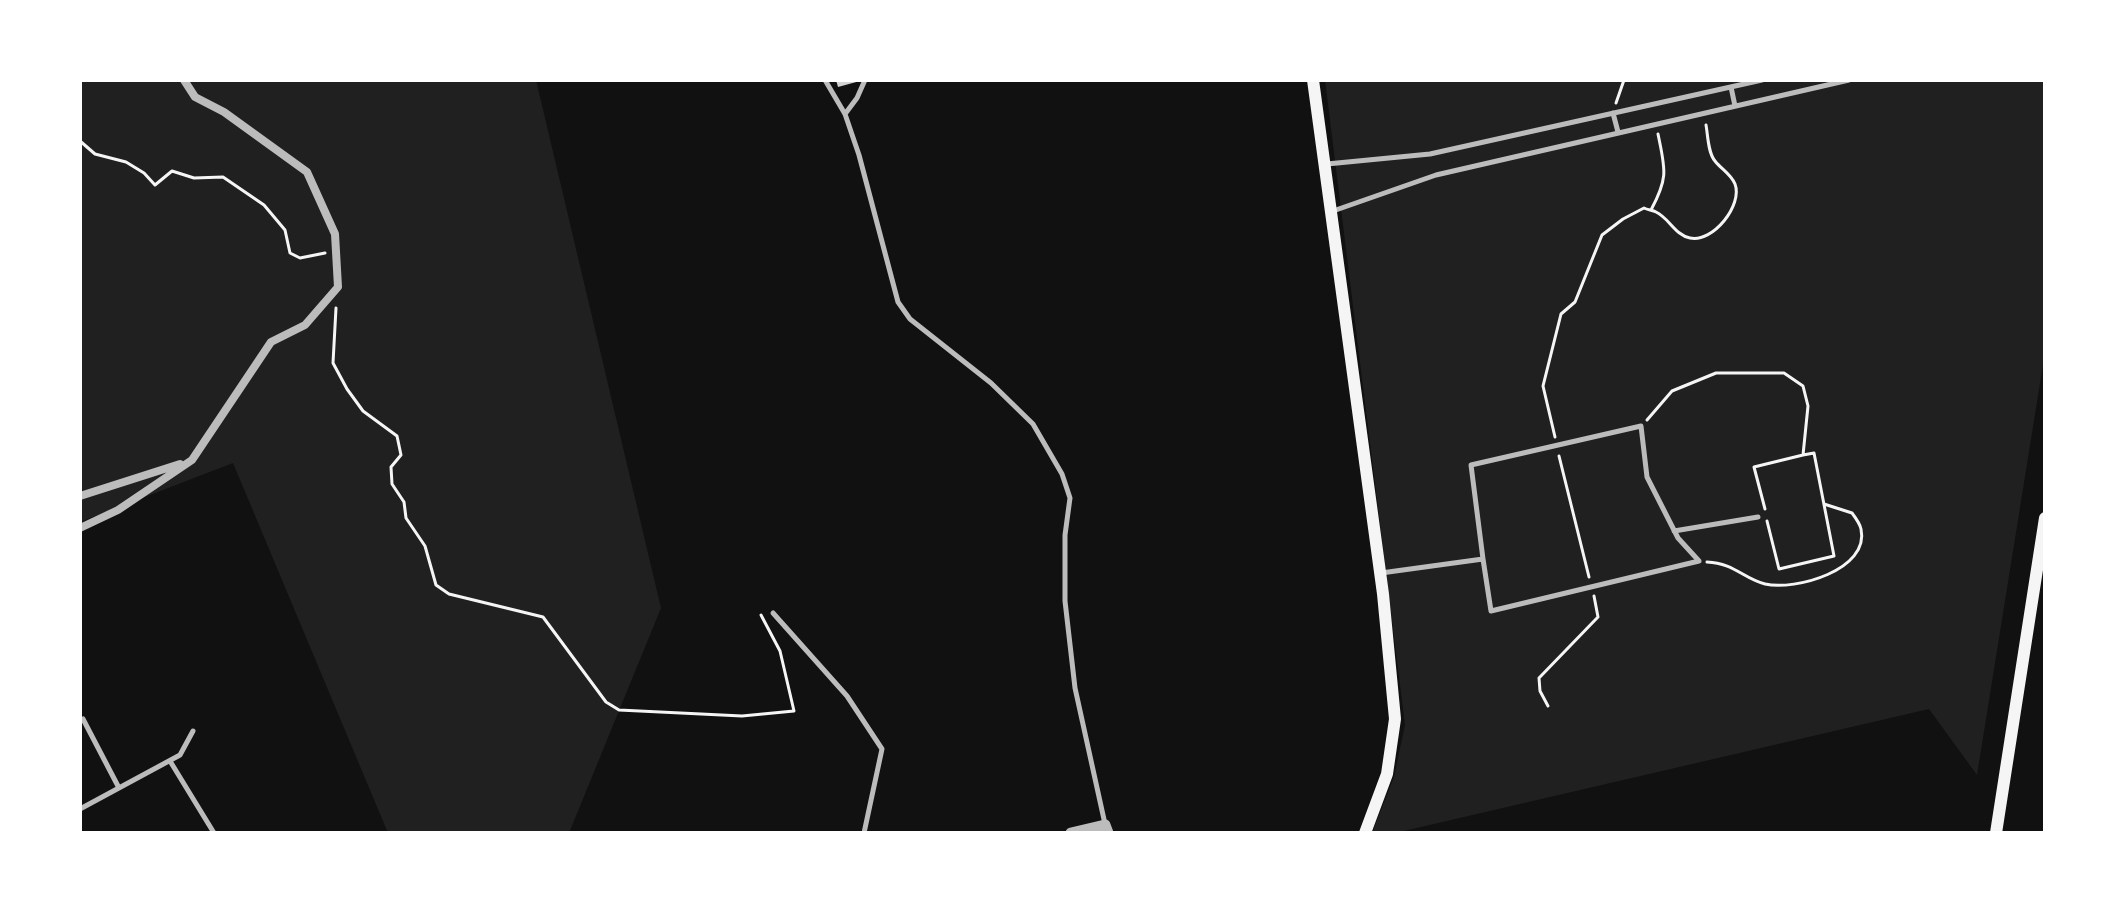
<!DOCTYPE html>
<style>
body{margin:0}
#map{position:relative;width:2125px;height:913px;overflow:hidden;background:#111;font-family:"Varela Round",sans-serif}
canvas{display:block}
.frame{position:absolute;inset:0;border:82px solid #fff;pointer-events:none}
</style>
<div id="map">
<canvas width="2125" height="913"></canvas>
<div class="frame"></div>
</div>
<script>
const c = document.querySelector('canvas').getContext('2d');
c.lineJoin = 'round';
function fill(path, color) { c.fillStyle = color; c.fill(path, 'evenodd'); }
function stroke(path, color, width, dash) { c.strokeStyle = color; c.lineWidth = width; c.lineCap = dash ? 'butt' : 'round'; c.setLineDash(dash || []); c.stroke(path); }
const green = new Path2D(`
 M80,80h456l125,528 -92,225h-181l-155,-370 -153,59z
 M1325,80h720v272l-68,423 -48,-66 -534,124h-23l22,-56 11,-52z`);
const building = new Path2D(`
 M836,80h24v1l-22,6z`);
const path = new Path2D(`
 M1616,103l8,-23
 M80,141l15,13 31,8 18,11 11,12 17,-14 22,7 29,-1 41,28 21,25 5,23 10,5 25,-5
 M1651,210c18,-33 14,-41 7,-76
 M336,308l-3,55 14,26 16,22 34,25 4,19 -10,12 1,17 12,18 2,16 19,28 11,39 13,9 94,23 63,85 13,8 123,6 52,-5 -14,-60 -19,-36
 M1647,420l25,-29 44,-18h68l19,13 5,20 -5,49 -49,12 11,42
 M1555,437l-12,-51 18,-72 14,-12 27,-67 21,-16 21,-11c4,2 9,2 12,4 13,6 19,23 34,26 23,5 53,-33 45,-54 -4,-10 -14,-15 -20,-23 -7,-8 -7,-25 -9,-36
 M1559,456l30,121
 M1767,521l12,48 55,-13 -20,-103 -11,2
 M1707,562c27,1 37,17 58,22 30,7 105,-14 96,-55 -1,-5 -6,-12 -9,-16l-28,-9
 M1548,706l-8,-15 -1,-13 59,-61 -4,-21`);
const service = new Path2D(`
 M825,80l20,34 14,41 39,147 12,17 81,64 42,41 29,50 8,24 -5,37v66l10,87 30,136
 M1731,87l4,19
 M1613,113l5,19
 M845,114l12,-16 8,-18
 M1327,164l103,-10 332,-74
 M1333,211l103,-36 413,-95
 M1674,531l84,-14
 M1381,573l102,-14 8,52 208,-50 -21,-23 -31,-61 -6,-51 -170,39 12,94
 M773,613l74,83 35,53 -18,84
 M80,721l3,-2 36,69
 M170,761l44,72
 M80,809l100,-54 13,-24`);
const minor = new Path2D(`
 M80,496l100,-32
 M80,528l38,-18 74,-50 79,-118 34,-17 33,-38 -3,-53 -28,-62 -83,-60 -29,-15 -11,-17`);
const tertiary = new Path2D(`
 M1071,833l34,-8 3,8`);
const secondary = new Path2D(`
 M1313,80l70,514 12,125 -8,55 -22,59
 M1996,833l49,-315`);
fill(green, '#202020');
fill(building, '#d3d3d3');
stroke(path, '#f5f5f5', 3);
stroke(service, '#bcbcbc', 5);
stroke(minor, '#bcbcbc', 8);
stroke(tertiary, '#bcbcbc', 11);
stroke(secondary, '#f5f5f5', 12);
</script>
